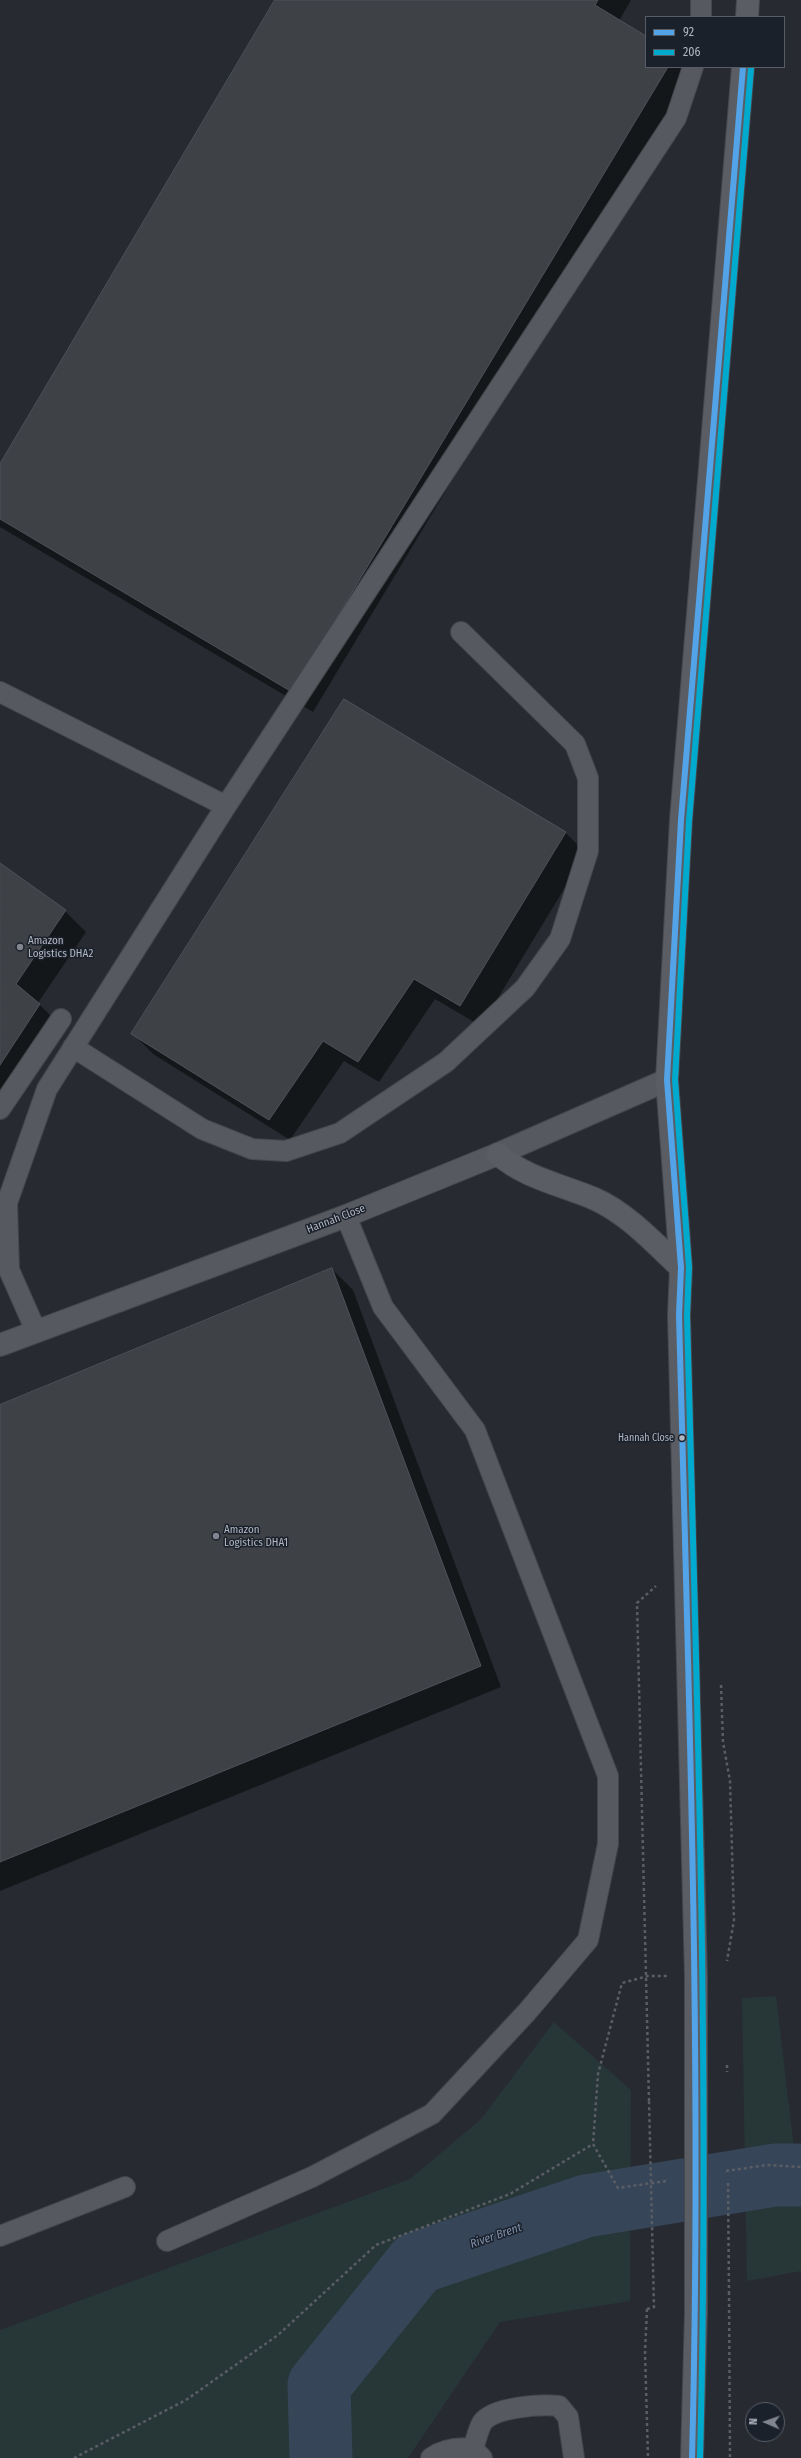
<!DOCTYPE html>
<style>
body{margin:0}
#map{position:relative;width:801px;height:2458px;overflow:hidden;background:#272b31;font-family:"Fira Sans Condensed",sans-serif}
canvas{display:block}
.legend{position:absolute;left:645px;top:16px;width:140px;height:52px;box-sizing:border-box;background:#1b212b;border:1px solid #575d67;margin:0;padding:5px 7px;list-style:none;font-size:12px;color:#b0b7c2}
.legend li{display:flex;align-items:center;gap:8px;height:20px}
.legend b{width:20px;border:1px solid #575d67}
.north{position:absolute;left:745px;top:2402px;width:40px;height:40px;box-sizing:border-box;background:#1b212b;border:1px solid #575d67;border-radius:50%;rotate:272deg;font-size:11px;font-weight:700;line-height:16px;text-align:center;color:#b0b7c2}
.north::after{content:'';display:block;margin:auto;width:14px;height:18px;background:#80868f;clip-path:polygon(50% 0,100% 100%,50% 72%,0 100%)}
</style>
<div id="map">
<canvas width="801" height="2458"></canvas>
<ul class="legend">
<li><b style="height:5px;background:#53a3e8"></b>92</li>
<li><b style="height:5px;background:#00a9ce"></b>206</li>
</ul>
<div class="north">N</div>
</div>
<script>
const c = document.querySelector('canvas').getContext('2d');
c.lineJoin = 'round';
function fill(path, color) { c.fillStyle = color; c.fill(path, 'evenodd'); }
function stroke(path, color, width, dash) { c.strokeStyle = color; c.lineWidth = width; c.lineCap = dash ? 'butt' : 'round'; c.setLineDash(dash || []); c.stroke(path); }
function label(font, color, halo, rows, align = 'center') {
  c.font = font + ' "Fira Sans Condensed",sans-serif'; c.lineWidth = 3; c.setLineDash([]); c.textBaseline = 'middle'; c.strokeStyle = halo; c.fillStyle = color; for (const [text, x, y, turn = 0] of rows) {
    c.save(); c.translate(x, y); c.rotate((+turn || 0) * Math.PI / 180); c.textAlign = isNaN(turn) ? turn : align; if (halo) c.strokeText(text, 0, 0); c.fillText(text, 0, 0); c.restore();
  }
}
const green = new Path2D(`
 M776,1996l25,212v63l-54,10 -5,-283z
 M554,2022l77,68 -1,211 -130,21 -92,136h-408v-128l410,-151 71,-60z`);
const shadow = new Path2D(`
 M276,0h355l-12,21 27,17v29h40l9,9 -382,636 -313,-185v-61z
 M565,832l21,21 -105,173 -46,-27 -56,83 -35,-21 -54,79 -137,-86 -21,-21z
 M0,864l65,47 21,21 -48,71 22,22 -60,92z
 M332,1269l21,21 148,397 -501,204v-485z`);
const river = new Path2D(`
 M321,2458l-2,-73 98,-122 169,-57 189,-31h26`);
const building = new Path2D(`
 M275,0h323l-3,5 51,31v31h22l-376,625 -292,-173v-55z
 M344,699l222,133 -106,174 -46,-27 -56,83 -35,-21 -54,79 -138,-86z
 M0,863l66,47 -50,74 24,20 -40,61z
 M332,1268l149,398 -481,196v-457z`);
const path = new Path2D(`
 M721,1685l2,57 7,39 4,139 -7,41
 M649,2101l-12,-498 19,-17
 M726,2171l41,-6 34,2
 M666,2181l-48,7 -25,-44 5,-70 24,-91 26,-7h19
 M729,2292l1,166
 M647,2309l-2,43 3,106
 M74,2458l112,-58 92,-65 98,-90 134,-51 83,-50`);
const service = new Path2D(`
 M701,0v17
 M0,692l226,114
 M73,1047l129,82 50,20 34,2 54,-18 106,-71 79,-74 35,-49 28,-88v-73l-13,-34 -114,-112
 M0,1109l61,-90
 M36,1331l-27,-61 -2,-67 40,-114 179,-283 450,-688 17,-51
 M0,2236l125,-49
 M167,2241l145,-64 120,-63 95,-102 61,-72 20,-96v-68l-133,-346 -92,-123 -37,-91
 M473,2449c3,-9 5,-19 9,-26 10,-16 59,-19 77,-17l9,11 6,41
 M431,2458c13,-9 26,-11 42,-9l9,9`);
const minor = new Path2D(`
 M0,1345l346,-129 152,-62 169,-74`);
const secondary = new Path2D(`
 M747,17l1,-17
 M498,1154c27,24 64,31 97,45 33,15 59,44 86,69
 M696,2076v-99l-17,-662 2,-47 -14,-188 14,-260 62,-753
 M692,2458l4,-146`);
const pathBridge = new Path2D(`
 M727,2065v7
 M728,2183l1,109
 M647,2309l7,-2 -5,-206`);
const secondaryBridge = new Path2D(`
 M696,2312v-236`);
const bus1 = new Path2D(`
 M692,2458c10,-381 -3,-762 -13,-1143l2,-47 -14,-188 14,-260 62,-753`);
const bus2 = new Path2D(`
 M700,2458c10,-381 -3,-762 -13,-1143l2,-48 -14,-187 14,-259 62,-753`);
const markers = [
 [20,947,4,"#80868f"],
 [682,1438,3.5,"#b0b7c2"],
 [216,1536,4,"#80868f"]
];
const busNames = [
 ["Hannah Close",674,1438]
];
const poiNames = [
 ["Amazon",28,941],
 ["Logistics DHA2",28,954],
 ["Amazon",224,1530],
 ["Logistics DHA1",224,1543]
];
const streetNames = [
 ["Hannah Close",336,1219,-21]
];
const waterNames = [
 ["River Brent",496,2236,-19]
];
fill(green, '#273637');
fill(shadow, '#0007');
stroke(river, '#374559', 63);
fill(building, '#3e4146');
stroke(building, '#4e5259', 1);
stroke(service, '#43464a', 22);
stroke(minor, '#43464a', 24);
stroke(secondary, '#44474e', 24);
stroke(path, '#5a5e64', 2.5, [3, 3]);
stroke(service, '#565960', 20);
stroke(minor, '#565960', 22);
stroke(secondary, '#5a5e64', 22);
stroke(secondaryBridge, '#44474e', 24, []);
stroke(pathBridge, '#5a5e64', 2.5, [3, 3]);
stroke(secondaryBridge, '#5a5e64', 22);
stroke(bus1, '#53a3e8', 6);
stroke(bus2, '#00a9ce', 6);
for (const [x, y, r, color] of markers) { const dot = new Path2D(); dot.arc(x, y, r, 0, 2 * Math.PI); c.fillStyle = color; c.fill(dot); stroke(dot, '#1b212b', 1.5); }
label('10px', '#b0b7c2', '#1b212b', busNames, 'right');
label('11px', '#b0b7c2', '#1b212b', poiNames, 'left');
label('11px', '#b0b7c2', '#1b212b', streetNames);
label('italic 12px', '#7c8ea8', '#1b212b', waterNames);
</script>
